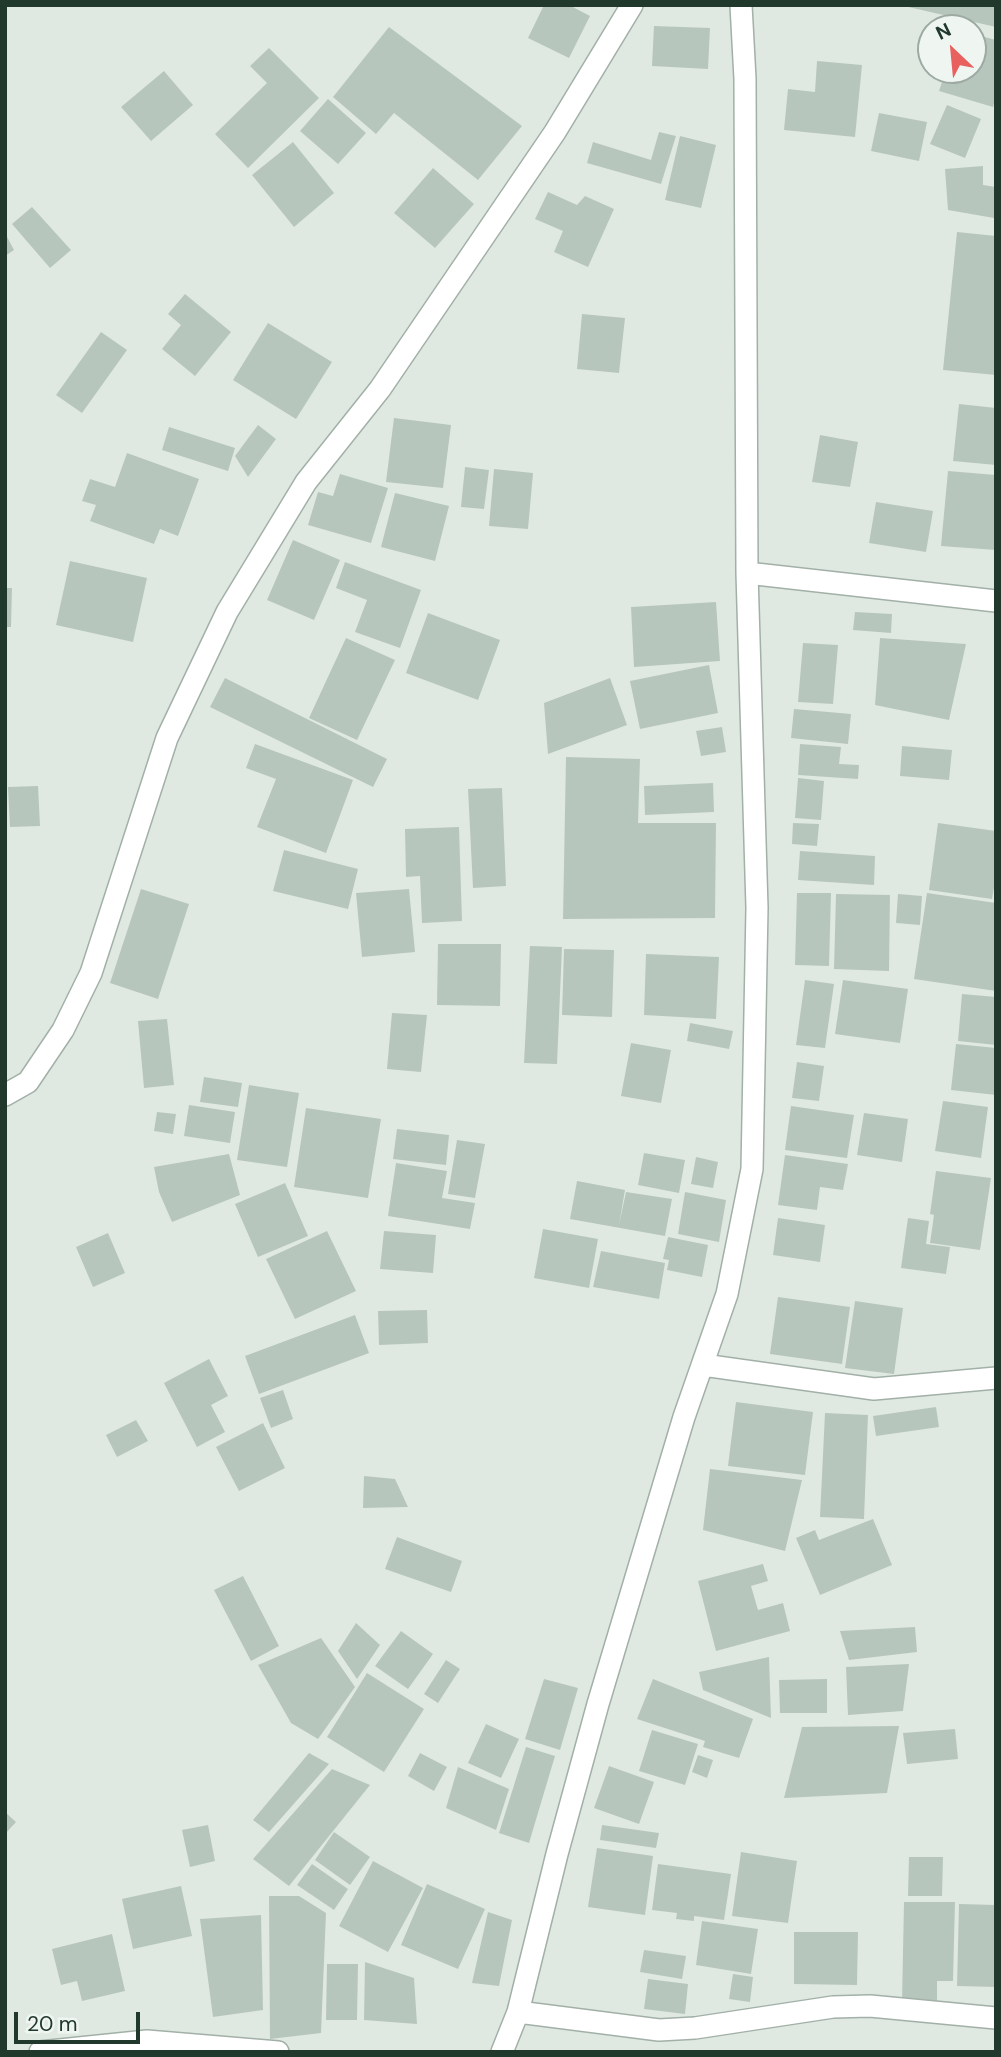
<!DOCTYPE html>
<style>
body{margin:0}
#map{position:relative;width:1001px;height:2057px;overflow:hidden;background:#dfe9e2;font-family:"DM Sans",sans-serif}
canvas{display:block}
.frame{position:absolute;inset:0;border:7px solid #21382d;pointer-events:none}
.north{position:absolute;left:917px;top:14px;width:70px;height:70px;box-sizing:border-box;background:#eff6f1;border:2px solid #9daaa3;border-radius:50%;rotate:334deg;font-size:19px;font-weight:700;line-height:28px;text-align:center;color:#21382d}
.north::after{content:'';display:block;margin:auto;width:24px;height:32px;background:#e8615e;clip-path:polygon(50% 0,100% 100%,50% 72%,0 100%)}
.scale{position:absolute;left:14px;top:2012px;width:126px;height:32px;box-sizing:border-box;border:4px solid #21382d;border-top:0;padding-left:9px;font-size:21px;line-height:24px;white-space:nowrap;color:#21382d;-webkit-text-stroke:5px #eff6f1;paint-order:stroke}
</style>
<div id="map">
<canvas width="1001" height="2057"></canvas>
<div class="frame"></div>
<div class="north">N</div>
<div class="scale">20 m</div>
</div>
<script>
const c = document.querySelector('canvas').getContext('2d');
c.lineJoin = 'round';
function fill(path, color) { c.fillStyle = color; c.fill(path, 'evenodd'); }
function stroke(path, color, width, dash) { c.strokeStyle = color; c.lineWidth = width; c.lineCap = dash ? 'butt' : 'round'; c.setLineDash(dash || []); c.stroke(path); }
const building = new Path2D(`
 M544,5h25l21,11 -21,42 -41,-20z
 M904,5h92v22l-92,-21z
 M654,26l56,2 -2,41 -56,-3z
 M389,27l133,99 -44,54 -84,-67 -18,21 -43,-37z
 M973,34l23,6v56l-3,11 -54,-16 7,-21h27z
 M269,48l50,50 -71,70 -33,-34 52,-51 -17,-17z
 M817,61l45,4 -7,72 -71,-7 4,-41 27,3z
 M164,71l29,34 -42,36 -30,-34z
 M328,99l38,34 -28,31 -38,-33z
 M947,105l34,14 -16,39 -35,-14z
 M879,113l48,9 -8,39 -48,-10z
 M659,132l17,4 -15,48 -74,-21 6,-21 58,18z
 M680,136l36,9 -15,63 -36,-8z
 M293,142l41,51 -40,34 -42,-52z
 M983,166v19l13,2 -2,31 -46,-8 -3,-41z
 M433,168l41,36 -39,44 -41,-35z
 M548,192l29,13 8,-9 29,13 -26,58 -34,-15 9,-21 -28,-12z
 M32,207l39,43 -21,18 -38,-44z
 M957,232l39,4v139l-53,-5z
 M5,233l9,17 -9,6z
 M185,294l46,38 -36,44 -33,-27 19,-24 -13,-11z
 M582,314l43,4 -6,55 -42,-4z
 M268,323l64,39 -36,57 -63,-39z
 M101,332l26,18 -45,63 -26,-18z
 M959,404l37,4v57l-43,-4z
 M394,418l57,7 -8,63 -57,-6z
 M258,425l18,14 -28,38 -13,-21z
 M169,427l66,21 -7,23 -66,-21z
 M820,435l38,7 -8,45 -38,-5z
 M127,453l72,26 -21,57 -18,-7 -6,15 -64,-23 6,-16 -14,-4 8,-22 25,8z
 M465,467l24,3 -5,39 -23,-2z
 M494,469l39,4 -5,56 -39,-3z
 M948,471l48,4v75l-55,-4z
 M340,474l48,14 -17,55 -63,-18 10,-33 15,4z
 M395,493l54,13 -14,55 -54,-14z
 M876,502l57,9 -7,41 -57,-9z
 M293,540l47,20 -26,60 -47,-20z
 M70,561l77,17 -14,64 -77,-17z
 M345,562l76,28 -21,58 -45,-16 12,-32 -31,-12z
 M5,588h7l-1,39h-6z
 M716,602l4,59 -86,6 -3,-60z
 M855,612l37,2 -1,19 -38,-3z
 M428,613l72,27 -22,60 -72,-27z
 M346,638l49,22 -38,80 -48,-22z
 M880,638l86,6 -17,76 -74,-15z
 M803,643l35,2 -5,59 -35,-2z
 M709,665l9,48 -78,16 -10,-48z
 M225,678l162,81 -14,28 -163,-80z
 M610,678l17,47 -79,29 -4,-51z
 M794,709l57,5 -3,30 -57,-6z
 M722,727l4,25 -25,4 -5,-25z
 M255,744l98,36 -27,73 -69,-26 19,-48 -30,-11z
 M800,744l41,3 -2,17 20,1 -1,14 -60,-4z
 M902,746l50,4 -3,30 -49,-4z
 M566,757l74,2 -2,64h78l-1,95 -152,1z
 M798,778l26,3 -3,39 -26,-2z
 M713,783l1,29 -69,3 -1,-29z
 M38,786l2,40 -30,1 -2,-40z
 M502,788l4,98 -33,2 -5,-99z
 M793,823l26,1 -2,22 -25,-2z
 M938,823l58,8v45l-4,23 -63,-9z
 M459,827l3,94 -40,2 -2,-47 -14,1 -1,-48z
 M284,850l74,19 -10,40 -75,-18z
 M800,851l75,5 -1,29 -76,-5z
 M141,889l48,15 -31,95 -48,-16z
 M409,889l6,63 -53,5 -6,-64z
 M797,893h34l-2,73 -34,-1z
 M927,893l69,10v88l-82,-12z
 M836,894l54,1 -1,76 -55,-2z
 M898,894l24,2 -2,29 -24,-2z
 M438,944h63l-1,62 -63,-1z
 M530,946l32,1 -5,117 -33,-1z
 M564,949l50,1 -2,67 -50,-2z
 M646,954l73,3 -3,62 -72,-4z
 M805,980l29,4 -9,64 -29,-3z
 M843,980l65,9 -8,54 -65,-9z
 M962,994l34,3v48l-38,-4z
 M392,1013l35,2 -6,57 -34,-3z
 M167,1019l7,66 -30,3 -6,-67z
 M690,1023l43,8 -4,18 -42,-8z
 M631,1043l40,7 -10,53 -40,-7z
 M956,1044l40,4v47l-45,-5z
 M797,1062l27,4 -5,35 -27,-3z
 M204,1077l38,6 -4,24 -38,-5z
 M249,1085l50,8 -12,74 -50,-7z
 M943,1101l45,6 -7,51 -46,-7z
 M189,1105l46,7 -5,31 -46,-7z
 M791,1106l63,9 -7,43 -62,-8z
 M306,1108l75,11 -13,79 -74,-11z
 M157,1112l19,2 -3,20 -19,-3z
 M864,1113l44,6 -6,43 -45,-7z
 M397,1129l52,6 -3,30 -53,-6z
 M457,1140l28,4 -10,54 -27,-4z
 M644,1153l41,7 -6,33 -41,-8z
 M229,1154l11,41 -68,27 -13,-30 -5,-25z
 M785,1155l63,9 -5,26 -23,-3 -3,23 -39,-5z
 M696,1157l22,5 -5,26 -22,-4z
 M396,1163l51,8 -5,27 33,5 -5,26 -82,-13z
 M936,1171l55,7 -11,72 -50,-7 4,-28 -4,-1z
 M577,1181l48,9 -6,35 7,-33 46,7 -7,37 -95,-17z
 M285,1183l23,53 -50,21 -23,-53z
 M685,1192l41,8 -7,42 -41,-8z
 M778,1218l47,7 -5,37 -47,-7z
 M908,1218l21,3 -3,23 24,3 -4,27 -45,-6z
 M543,1229l55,10 -9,49 -55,-10z
 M327,1231l29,60 -61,28 -29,-60z
 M384,1231l52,4 -3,38 -53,-4z
 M108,1233l17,40 -32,14 -17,-40z
 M668,1237l40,8 -6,32 -35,-7 2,-10 -6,-1z
 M601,1251l64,12 -6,36 -66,-12z
 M778,1297l72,10 -8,57 -72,-10z
 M855,1301l48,7 -9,66 -49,-6z
 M427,1310l1,33 -49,2 -1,-34z
 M355,1315l14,38 -110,41 -14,-38z
 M209,1359l19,37 -17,9 14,27 -28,15 -33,-64z
 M283,1390l10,29 -22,9 -11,-30z
 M736,1402l77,10 -8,63 -77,-9z
 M936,1407l3,20 -63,9 -3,-20z
 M825,1413l43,2 -4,104 -44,-2z
 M136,1420l12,21 -31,16 -11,-22z
 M263,1423l22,45 -46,23 -23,-44z
 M710,1469l92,11 -17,71 -82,-21z
 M364,1476l31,3 13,28 -45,1z
 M873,1519l19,46 -72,30 -24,-57 19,-8 4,10z
 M397,1537l65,24 -11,31 -66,-23z
 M763,1564l5,17 -17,5 7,24 25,-7 7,28 -74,20 -18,-70z
 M243,1576l36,70 -28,15 -37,-71z
 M356,1623l24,22 -23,34 -19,-28z
 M915,1627l2,25 -68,8 -9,-29z
 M401,1631l32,23 -25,35 -33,-23z
 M321,1638l34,49 -37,52 -27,-16 -33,-58z
 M769,1657l2,61 -68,-28 -4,-18z
 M446,1660l14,9 -22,34 -14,-9z
 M909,1664l-6,47 -55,4 -2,-48z
 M367,1673l57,36 -40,63 -57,-35z
 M544,1679l34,9 -18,62 -35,-11z
 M653,1679l100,40 -14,39 -36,-11 2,-6 -68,-22z
 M827,1679v34h-47l-1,-33z
 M486,1724l33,15 -18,39 -33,-15z
 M899,1726l-12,67 -103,5 18,-71z
 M955,1729l3,30 -51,5 -4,-31z
 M652,1730l46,14 -13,41 -46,-14z
 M526,1747l29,9 -26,87 -30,-10z
 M309,1753l20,11 -60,68 -16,-12z
 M420,1753l27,14 -13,24 -26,-15z
 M698,1755l15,5 -6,18 -15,-6z
 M609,1766l45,16 -15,42 -45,-16z
 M458,1767l51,22 -13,41 -50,-22z
 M332,1769l38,16 -81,101 -36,-27z
 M5,1812l11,10 -11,12z
 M208,1825l7,36 -25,6 -8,-37z
 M602,1825l57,8 -3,15 -56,-8z
 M334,1832l36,25 -20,28 -35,-25z
 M597,1848l56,8 -8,59 -57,-8z
 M741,1852l56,9 -9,62 -56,-7z
 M909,1857h34l-1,39h-34z
 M373,1861l50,27 -35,64 -49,-26z
 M312,1864l36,25 -14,21 -37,-25z
 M658,1864l73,10 -7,46 -30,-4v5l-18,-2 1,-6 -25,-3z
 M427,1884l58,25 -27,60 -57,-24z
 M181,1886l11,50 -59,13 -11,-50z
 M269,1896h30l27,17 -5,120 -51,6z
 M904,1902h51l-2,79h-16v21h-35z
 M959,1904l37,1v82l-39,-1z
 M488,1912l24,8 -13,66 -27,-3z
 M261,1915l2,95 -50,7 -13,-98z
 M702,1921l56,8 -7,45 -55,-9z
 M794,1932h64l-1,53 -63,-1z
 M112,1934l13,57 -43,10 -5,-20 -16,4 -9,-36z
 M644,1950l42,6 -4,23 -42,-7z
 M365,1962l49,16 3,46 -53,-4z
 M327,1964h31l-1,56h-31z
 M733,1974l20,3 -3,25 -21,-3z
 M648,1979l40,5 -3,30 -41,-5z`);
const street = new Path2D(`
 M747,573l249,28
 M5,1095l23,-13 35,-52 28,-57 76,-235 60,-126 79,-130 74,-93 175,-257 77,-127
 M703,1365l171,24 122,-11
 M518,2012l141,18 36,-2 138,-21 37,-1 126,12
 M40,2052l107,-11 131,11
 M502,2052l16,-40 39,-158 41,-150 86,-287 43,-123 25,-125 5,-261 -10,-335 -2,-494 -4,-74`);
fill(building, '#b7c6bd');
stroke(street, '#a2b0a8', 24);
stroke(street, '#fff', 21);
</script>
